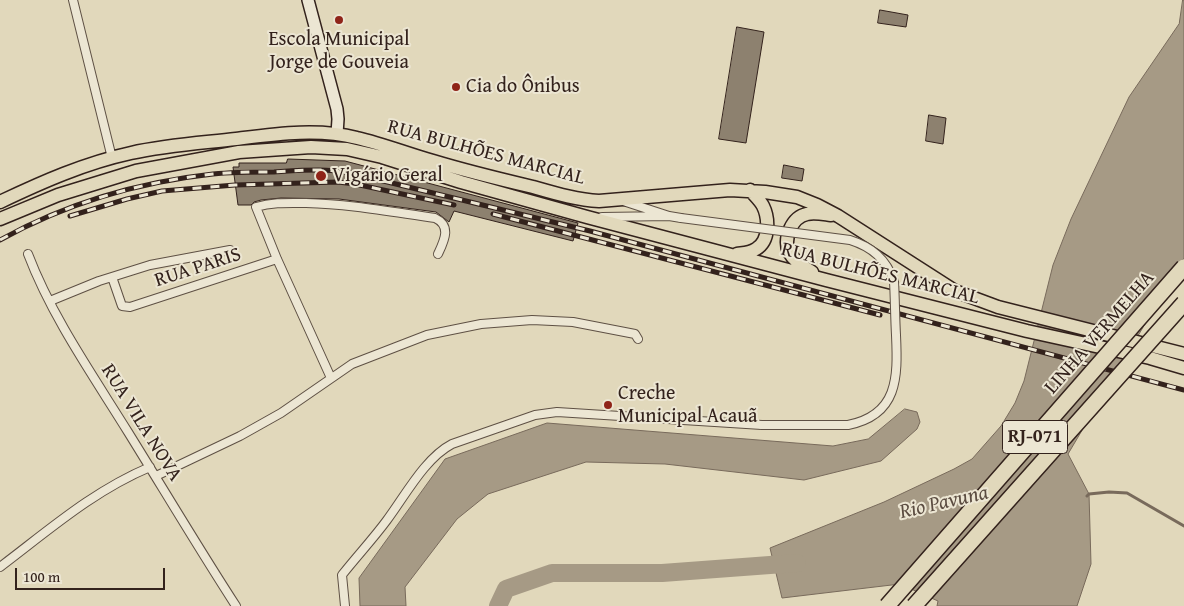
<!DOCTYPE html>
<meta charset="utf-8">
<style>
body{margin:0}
#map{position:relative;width:1184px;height:606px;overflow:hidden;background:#e1d8bb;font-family:"Gentium Book Plus",serif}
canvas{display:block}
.scale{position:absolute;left:15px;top:568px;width:150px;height:22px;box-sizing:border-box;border:2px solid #33221c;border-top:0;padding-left:6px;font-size:15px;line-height:18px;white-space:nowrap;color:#33221c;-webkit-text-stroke:4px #ece6d3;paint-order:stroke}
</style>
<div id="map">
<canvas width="1184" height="606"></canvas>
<div class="scale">100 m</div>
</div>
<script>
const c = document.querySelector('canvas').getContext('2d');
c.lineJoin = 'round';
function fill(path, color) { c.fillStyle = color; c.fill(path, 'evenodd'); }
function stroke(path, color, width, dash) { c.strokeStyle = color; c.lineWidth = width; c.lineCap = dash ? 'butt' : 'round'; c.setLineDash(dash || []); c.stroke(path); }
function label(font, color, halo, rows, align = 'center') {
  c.font = font + ' "Gentium Book Plus",serif'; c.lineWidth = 4; c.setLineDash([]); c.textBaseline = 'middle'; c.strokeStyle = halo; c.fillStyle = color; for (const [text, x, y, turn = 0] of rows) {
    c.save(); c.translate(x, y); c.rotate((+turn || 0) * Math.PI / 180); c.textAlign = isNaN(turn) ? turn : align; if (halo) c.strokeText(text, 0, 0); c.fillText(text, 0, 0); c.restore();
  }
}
const water = new Path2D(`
 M1183,0h1v258l-116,196 21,40 2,70 -14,42h-140l1,-5 -38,-17 -118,14 -12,-50 114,-46 70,-33 18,-10 29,-33 14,-23 9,-22 29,-116 18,-46 58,-122 50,-73z
 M905,409l12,3 3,10 -3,7 -36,32 -77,19 -139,-16 -79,-2 -98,32 -31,25 -52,68 1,19h-46l-1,-28 86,-119 102,-36 286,23 35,-7z`);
const stream = new Path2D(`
 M1087,496l2,-2 20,-2 18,1 57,33`);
const river = new Path2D(`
 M498,606l8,-17 46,-16h110l135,-10`);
const building = new Path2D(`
 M880,10l28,5 -2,12 -28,-4z
 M737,27l27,5 -18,111 -27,-4z
 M929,115l17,3 -3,26 -17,-3z
 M288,159l57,2 233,62 -5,18 -119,-30 -5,11 -13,-10 -97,-13 -58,-1 -20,2 -7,2 -3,3h-13l-5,-38h6v-4h47z
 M784,165l20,4 -2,12 -20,-3z`);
const street = new Path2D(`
 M73,0l39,158
 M623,201l46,15 12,2
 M602,217l67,-1
 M28,254c24,63 64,120 100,178 36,58 71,117 108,174
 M112,277l10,29 8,1 147,-48
 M50,301l49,-20 51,-16 80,-15
 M331,378l-54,-119 -21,-52c17,-5 33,-4 50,-4 43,1 86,9 129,15 17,8 9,23 3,36
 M156,476l84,-40 41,-23 71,-49 75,-29 54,-11 51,-4 41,2 62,12 3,5
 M0,567c49,-37 93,-76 150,-100
 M345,606l-3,-31c15,-19 31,-36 45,-55 18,-24 38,-62 65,-76l83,-29 22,-3 205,13`);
const secondary = new Path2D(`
 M308,0l29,109 1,10 -1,15`);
const primary = new Path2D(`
 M0,202c42,-20 85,-39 131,-49 35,-8 70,-10 105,-14 40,-5 82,-11 121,-1 26,6 51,16 76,23 33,10 66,18 100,26 21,6 44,13 66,14l131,-11 35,2 32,5 20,8 21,11 117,75 43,16 186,47
 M0,219l58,-24 78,-24 103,-19 72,-5 36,2 35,8 79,25 126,35 239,63 201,51 123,27 34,10
 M737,254c7,-1 13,-1 19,-5 14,-8 13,-31 7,-43 -3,-6 -9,-11 -13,-16
 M812,272c-9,-5 -18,-11 -23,-20 -6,-14 3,-35 18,-38 7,-2 16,0 24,1`);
const rail = new Path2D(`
 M493,214l387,101
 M70,216l57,-17 35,-8 73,-6 103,-3 17,2 99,21
 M0,240c65,-36 139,-58 213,-66 20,-2 40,-2 61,-2 33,-2 65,-5 97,6l219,53 594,159`);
const streetBridge = new Path2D(`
 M681,218l169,22c22,7 36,19 44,41 1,18 1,36 2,54 2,43 2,80 -48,90h-86`);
const highwayBridge = new Path2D(`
 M887,606l297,-339
 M914,606l270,-303`);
const markers = [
 [339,20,5,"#8f2418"],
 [456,87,5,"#8f2418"],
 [321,176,6,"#8f2418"],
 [608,405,5,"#8f2418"]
];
const shields = [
 [1035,437,65]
];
const shieldNames = [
 ["RJ-071",1035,437]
];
const poiNames = [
 ["Escola Municipal",339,40,"center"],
 ["Jorge de Gouveia",339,63,"center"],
 ["Cia do Ônibus",466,87],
 ["Vigário Geral",332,176],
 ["Creche",618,394],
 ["Municipal Acauã",618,417]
];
const streetNames = [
 ["RUA BULHÕES MARCIAL",486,153,15],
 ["RUA PARIS",198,268,-18],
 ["RUA BULHÕES MARCIAL",880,274,14],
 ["LINHA VERMELHA",1100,333,-49],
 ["RUA VILA NOVA",141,423,58]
];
const waterNames = [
 ["Rio Pavuna",944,503,-13]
];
fill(water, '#a69a85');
stroke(water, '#786a5b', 1);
stroke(stream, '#786a5b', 3);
stroke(river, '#a69a85', 18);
fill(building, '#8d816f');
stroke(building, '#33221c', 1);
stroke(street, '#5e5044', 10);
stroke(secondary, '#33221c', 14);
stroke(primary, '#33221c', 15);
stroke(street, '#ece6d3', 8);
stroke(secondary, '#ece6d3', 11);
stroke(primary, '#e1d8bb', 12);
stroke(rail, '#33221c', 5);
stroke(rail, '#ece6d3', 3, [9]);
stroke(streetBridge, '#5e5044', 10, []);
stroke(highwayBridge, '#33221c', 18, []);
stroke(streetBridge, '#ece6d3', 8);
stroke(highwayBridge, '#e1d8bb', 15);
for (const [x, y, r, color] of markers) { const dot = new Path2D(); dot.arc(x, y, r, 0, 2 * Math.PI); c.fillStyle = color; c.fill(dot); stroke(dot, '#ece6d3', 2); }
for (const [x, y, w] of shields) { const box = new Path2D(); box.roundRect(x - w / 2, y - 16.5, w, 33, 4); c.fillStyle = '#ece6d3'; c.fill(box); stroke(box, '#33221c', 1); }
label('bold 19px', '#33221c', null, shieldNames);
label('20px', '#33221c', '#ece6d3', poiNames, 'left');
label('20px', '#33221c', '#ece6d3', streetNames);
label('italic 21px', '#5b4c41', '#ece6d3', waterNames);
</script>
